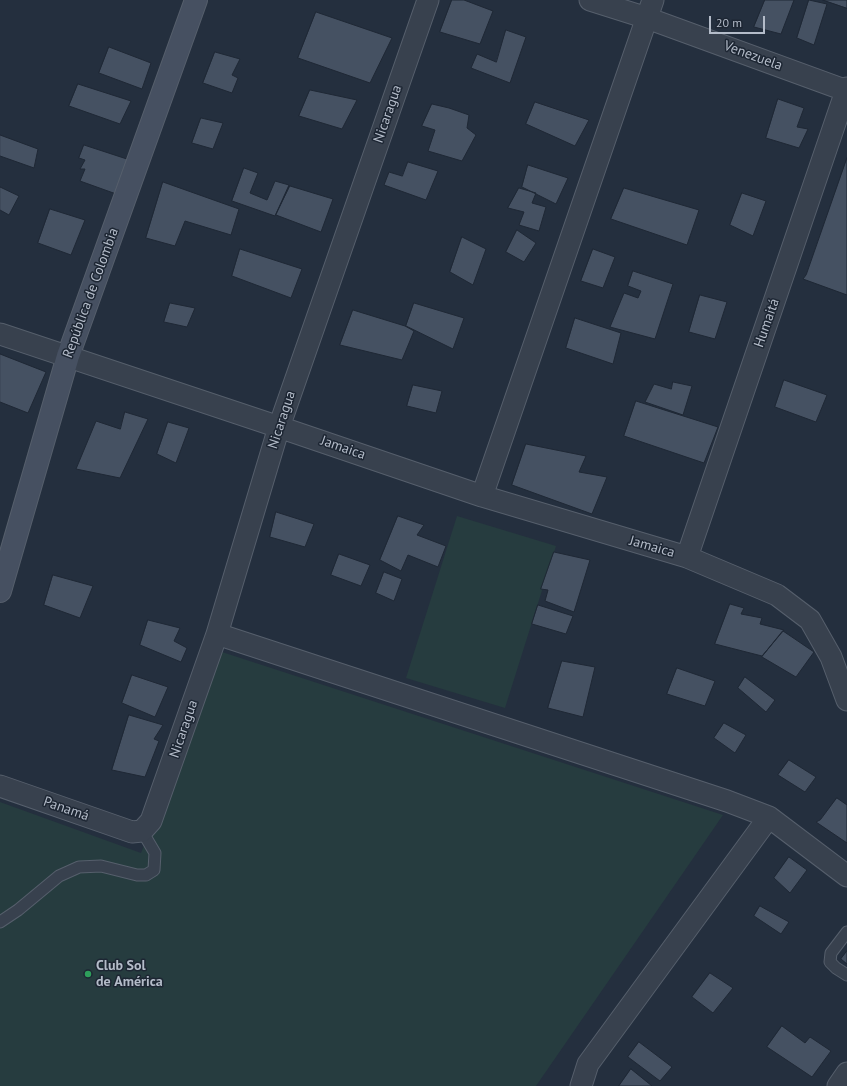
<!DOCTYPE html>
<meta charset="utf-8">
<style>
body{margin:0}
#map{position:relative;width:847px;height:1086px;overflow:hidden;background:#242f3e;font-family:"PT Sans",sans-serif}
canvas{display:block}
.scale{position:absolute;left:709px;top:16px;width:56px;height:18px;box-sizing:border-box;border:2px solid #b4bcc9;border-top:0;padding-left:5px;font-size:12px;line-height:14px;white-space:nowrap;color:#b4bcc9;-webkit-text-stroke:3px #1d2633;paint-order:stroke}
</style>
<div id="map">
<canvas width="847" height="1086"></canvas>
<div class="scale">20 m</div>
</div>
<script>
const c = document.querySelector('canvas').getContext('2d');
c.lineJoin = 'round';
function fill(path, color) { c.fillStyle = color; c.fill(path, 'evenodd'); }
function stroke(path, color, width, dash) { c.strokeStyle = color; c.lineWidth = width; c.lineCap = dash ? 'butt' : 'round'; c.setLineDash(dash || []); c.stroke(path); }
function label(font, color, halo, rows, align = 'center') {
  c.font = font + ' "PT Sans",sans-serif'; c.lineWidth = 3; c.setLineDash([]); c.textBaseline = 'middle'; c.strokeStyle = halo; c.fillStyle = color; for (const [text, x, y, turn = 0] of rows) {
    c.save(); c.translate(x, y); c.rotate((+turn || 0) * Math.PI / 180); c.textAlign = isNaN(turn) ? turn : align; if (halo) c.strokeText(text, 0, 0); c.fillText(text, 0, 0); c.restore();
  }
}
const green = new Path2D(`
 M457,516l99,30 -51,162 -99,-30z
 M222,652l501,163 -187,271h-536v-284l141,51z`);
const building = new Path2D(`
 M452,0h12l29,11 -13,33 -40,-12z
 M765,0h29l-13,34 -27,-7z
 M809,0l18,4 -13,41 -17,-7z
 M823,0h24v8z
 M316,12l76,26 -22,45 -72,-25z
 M506,30l20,7 -16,46 -39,-15 6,-14 19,8z
 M109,47l42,16 -9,26 -43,-16z
 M215,52l25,7 -8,16 6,3 -6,15 -29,-10z
 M78,84l53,17 -11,23 -51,-18z
 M310,90l47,10 -15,29 -43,-13z
 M778,99l26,9 -7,19 11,2 -9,19 -33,-10z
 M535,102l54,18 -14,26 -49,-22z
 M432,104l17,4 20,7 -2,13 9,7 -14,26 -34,-10 7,-21 -13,-4z
 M201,118l22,5 -10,26 -21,-6z
 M0,135l38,14 -4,19 -34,-12z
 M84,145l49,16 -14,34 -39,-14 5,-12h-5l5,-9 -6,-2z
 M847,158v137l-44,-16 3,-4z
 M408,162l30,9 -12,29 -42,-15 5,-13 13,4z
 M528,165l40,13 -12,26 -34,-17z
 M244,168l14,5 -8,20 17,7 8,-19 14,4 -14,31 -43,-15z
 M163,182l76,27 -8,26 -46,-14 -10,25 -29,-8z
 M290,186l43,13 -12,33 -45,-17z
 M0,187l19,9 -10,19 -9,-5z
 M519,188l17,5 -4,10 14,4 -7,24 -20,-6 5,-13 -16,-4z
 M624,188l75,22 -12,35 -76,-26z
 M742,193l24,8 -13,35 -23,-11z
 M50,209l35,11 -14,35 -33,-12z
 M517,230l19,13 -12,19 -18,-10z
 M462,237l24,12 -13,36 -23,-13z
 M240,249l62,20 -11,29 -59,-22z
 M593,249l22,8 -12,31 -22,-7z
 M633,271l40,13 -18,55 -45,-12 14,-34 14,5 3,-7 -13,-5z
 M700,295l27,7 -12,37 -26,-7z
 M170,303l25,5 -8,19 -23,-5z
 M414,303l50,15 -11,31 -47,-23z
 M353,310l52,16 9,5 -12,29 -62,-15z
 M575,318l46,15 -8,31 -47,-16z
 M0,354l46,18 -18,41 -28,-11z
 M784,380l43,15 -11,27 -41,-15z
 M673,382l19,4 -9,29 -38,-13 9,-18 17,5z
 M413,385l29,6 -6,22 -29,-7z
 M636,401l82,26 -14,36 -80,-27z
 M125,412l23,7 -28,59 -44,-9 20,-48 24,8z
 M168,422l21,6 -13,35 -19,-9z
 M526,444l60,12 -7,16 28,5 -15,37 -80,-29z
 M276,512l38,12 -9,23 -35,-10z
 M398,516l26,9 -7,10 29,11 -8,21 -30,-12 -7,16 -21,-11z
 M554,552l36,8 -16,52 -29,-11 3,-11 -7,-1z
 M339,554l31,11 -9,21 -30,-11z
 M384,572l18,7 -8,22 -18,-8z
 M53,575l40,11 -13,32 -36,-13z
 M730,604l14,4 -3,6 21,4 -2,6 24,6 -22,26 -47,-12z
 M538,605l35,11 -7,18 -34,-10z
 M148,620l32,8 -6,13 13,7 -6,14 -41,-17z
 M783,631l31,21 -18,25 -34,-20z
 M562,661l33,6 -12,50 -35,-9z
 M677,668l38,13 -10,25 -38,-12z
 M132,675l36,12 -13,30 -33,-14z
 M745,677l30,23 -9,12 -28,-24z
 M129,715l34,10 -9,14 5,2 -14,36 -33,-7z
 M724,723l22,12 -11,18 -21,-15z
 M789,760l27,17 -11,15 -27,-17z
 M837,798l10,7v38l-31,-21 4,-2z
 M789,857l18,13 -17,23 -16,-15z
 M760,906l29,16 -8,12 -27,-18z
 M847,951v13l-6,-5z
 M710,973l23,15 -20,25 -21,-16z
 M782,1026l23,17 5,-6 21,14 -19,26 -45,-30z
 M639,1042l33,25 -12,14 -32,-24z
 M631,1069l21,17h-33z`);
const lane = new Path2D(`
 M0,922l18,-12 41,-34 20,-9 22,-1 36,9h9l8,-5 1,-17 -13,-22
 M847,932l-16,21 -1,9 6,6 11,7`);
const street = new Path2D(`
 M590,0l57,18 200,73
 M0,334l279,93 203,69 205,61 90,38 33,25 21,37 16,43
 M482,496l171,-496
 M687,557l160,-469
 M217,634l510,167 42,16 78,59
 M0,786l132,46 10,-1 9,-10 66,-187 62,-207 149,-427
 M581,1086l7,-22 181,-247
 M838,1086l9,-13`);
const secondary = new Path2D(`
 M0,591l68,-235 128,-356`);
const markers = [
 [88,974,4,"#2e9e5b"]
];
const streetNames = [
 ["Venezuela",753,56,20],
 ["Nicaragua",388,114,-71],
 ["República de Colombia",91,293,-70],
 ["Humaitá",767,323,-71],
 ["Nicaragua",282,420,-72],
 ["Jamaica",343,448,19],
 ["Jamaica",652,547,16],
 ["Nicaragua",184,729,-71],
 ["Panamá",66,809,19]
];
const poiNames = [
 ["Club Sol",96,966],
 ["de América",96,982]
];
fill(green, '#263c3f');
fill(building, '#455162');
stroke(building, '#1f2835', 1);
stroke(lane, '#565f6c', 13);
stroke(street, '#565f6c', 23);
stroke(secondary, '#565f6c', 24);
stroke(lane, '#38414e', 11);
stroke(street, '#38414e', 21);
stroke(secondary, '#465061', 22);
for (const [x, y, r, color] of markers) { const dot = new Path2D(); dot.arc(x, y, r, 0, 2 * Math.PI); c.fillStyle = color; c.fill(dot); stroke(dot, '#1d2633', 1.5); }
label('14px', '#b4bcc9', '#1d2633', streetNames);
label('bold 14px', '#b4bcc9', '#1d2633', poiNames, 'left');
</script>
